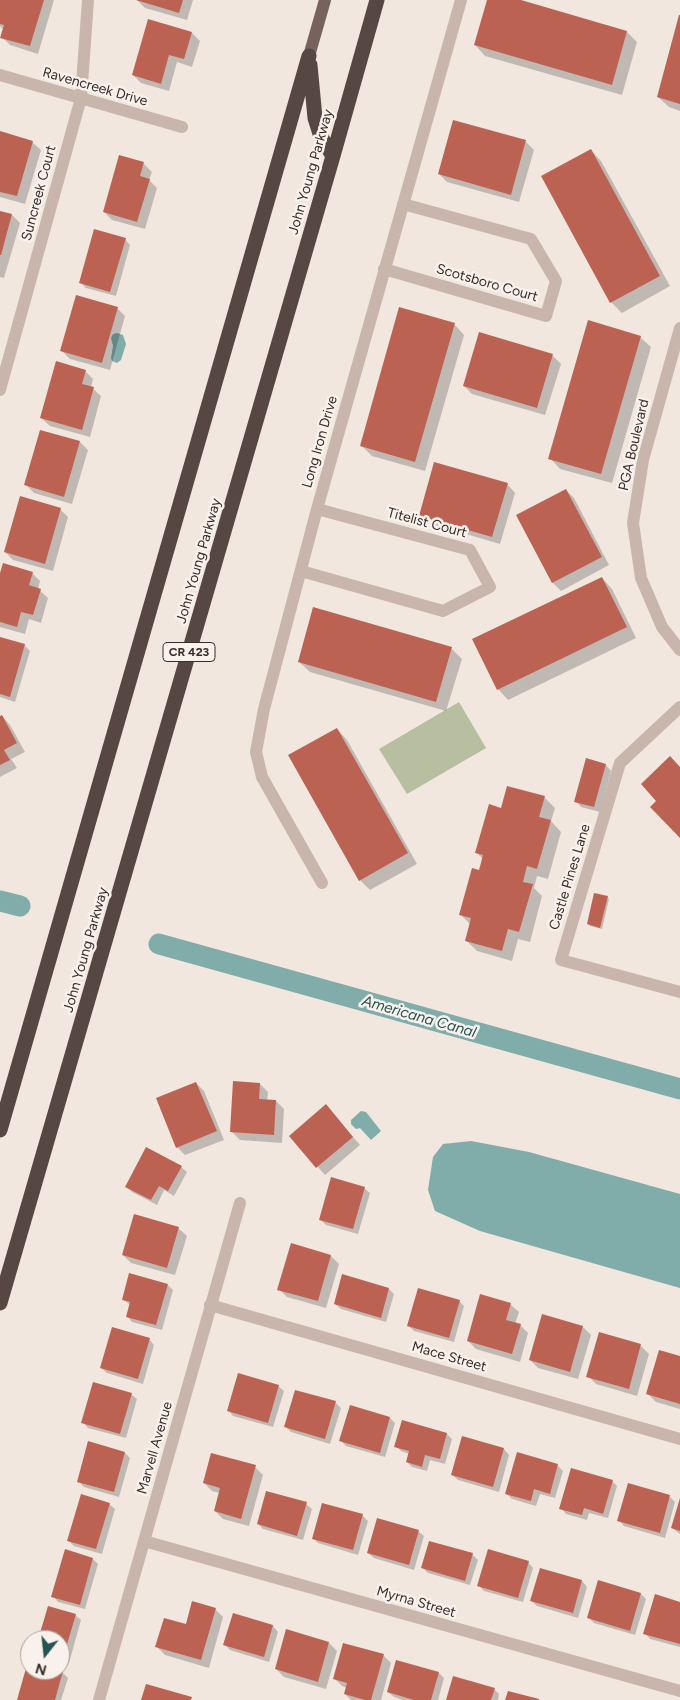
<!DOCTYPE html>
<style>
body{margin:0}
#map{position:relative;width:680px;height:1700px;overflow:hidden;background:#f1e7df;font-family:Figtree,sans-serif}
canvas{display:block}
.north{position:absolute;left:20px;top:1630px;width:50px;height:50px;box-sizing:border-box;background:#f9f1eb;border:1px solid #aba39e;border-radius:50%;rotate:196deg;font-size:14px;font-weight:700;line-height:20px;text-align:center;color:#372d2a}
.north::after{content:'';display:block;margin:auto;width:18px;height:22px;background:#235554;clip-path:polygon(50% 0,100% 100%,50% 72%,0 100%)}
</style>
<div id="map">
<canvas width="680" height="1700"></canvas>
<div class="north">N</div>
</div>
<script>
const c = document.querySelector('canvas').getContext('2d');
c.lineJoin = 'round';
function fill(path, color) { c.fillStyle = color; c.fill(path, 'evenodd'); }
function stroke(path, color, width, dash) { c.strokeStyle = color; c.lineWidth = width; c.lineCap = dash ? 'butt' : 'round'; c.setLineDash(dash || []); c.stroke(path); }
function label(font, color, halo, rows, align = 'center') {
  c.font = font + ' Figtree,sans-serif'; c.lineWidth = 5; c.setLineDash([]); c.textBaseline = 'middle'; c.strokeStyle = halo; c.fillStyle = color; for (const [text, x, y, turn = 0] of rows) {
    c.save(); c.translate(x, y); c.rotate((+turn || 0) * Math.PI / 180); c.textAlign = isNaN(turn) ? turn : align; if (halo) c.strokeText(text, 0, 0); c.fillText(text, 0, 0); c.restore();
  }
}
const green = new Path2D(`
 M459,702l27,46 -79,46 -28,-45z`);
const water = new Path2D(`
 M117,333l6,2 3,9 -5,16 -4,3 -5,-2 -1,-3 2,-12 -2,-8 2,-4z
 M361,1111l5,1 15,19 -10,9 -11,-12 -4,1 -5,-5v-4z
 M471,1141l58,11 151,42v94l-200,-57 -45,-20 -7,-21 5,-33 10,-13z`);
const shadow = new Path2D(`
 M1,0h53l-16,54 -28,-9 -8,-8 1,-8 -3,-3z
 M137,0h56l-6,20 -42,-12z
 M488,0h28l111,32 10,10 -15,53 -137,-39 -10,-11z
 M680,18v93l-11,-4 -11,-10z
 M192,33l8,8 -8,26 -15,-5 -8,29 -28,-8 -8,-8z
 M454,121l72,21 8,8 -15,52 -72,-20 -8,-8z
 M0,133l32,9 9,8 -16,54 -25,-7z
 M591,150l10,11 69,125 -48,27 -11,-11z
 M120,157l24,7 8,8 -3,8 8,8 -12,41 -33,-9 -8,-8z
 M0,212l12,3 8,8 -16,55 -4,-1z
 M125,239l5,6 -14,51 -30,-8 -6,-6z
 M117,308l8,8 -15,54 -40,-11 -8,-8z
 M454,324l10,11 -39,136 -53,-15 -11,-11z
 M640,337l11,10 -39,136 -52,-14 -10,-11z
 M553,356l8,8 -16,51 -73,-21 -8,-8z
 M85,371l8,8 -2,8 10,9 -11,41 -40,-11 -9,-8z
 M80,442l8,8 -16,54 -38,-11 -8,-8z
 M507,484l8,9 -15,51 -72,-21 -8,-8z
 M566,490l8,8 35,67 -48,26 -8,-8z
 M60,509l8,8 -15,54 -40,-11 -8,-8z
 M32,573l8,8 -2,8 10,9 -7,25 -12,-4 -4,15 -25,-7v-50z
 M602,578l10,11 24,49 -128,62 -10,-11z
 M0,638l24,7 6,6 -15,51 -15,-5z
 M451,648l11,11 -16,52 -136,-39 -11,-10z
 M2,716l8,9 15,27 -14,7 6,9 -17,9v-60z
 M337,729l10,11 70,124 -47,26 -10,-10z
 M587,760l19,5 5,6 -11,41 -19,-5 -5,-6z
 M544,797l11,11 -4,13 10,11 -13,47 -11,-3 -3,12 8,8 -12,46 -12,-3 -6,22 -35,-10 -11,-11 5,-15 -11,-11 20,-42 3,-13 -6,-6 25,-44z
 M607,897l2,2 -7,30 -12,-3 -2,-2z
 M196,1083l8,8 20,49 -39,15 -8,-8z
 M260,1084l8,8 -1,9h9l8,8 -2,34 -42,-3 -8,-8z
 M333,1114l27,31 -35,30 -35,-39z
 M181,1167l6,5 -13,24 -10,-6 -7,15 -25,-13 -6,-6z
 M364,1188l6,5 -12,41 -32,-9 -6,-6z
 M178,1228l9,8 -12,39 -44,-12 -8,-8z
 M331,1256l8,8 -13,44 -39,-11 -8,-8z
 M168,1285l5,5 -11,40 -30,-8 -5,-6 3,-11 -7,-6z
 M389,1289l5,5 -8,28 -45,-13 -6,-5z
 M459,1301l5,5 -10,36 -40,-11 -5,-5z
 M510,1304l9,8 -4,12 5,1 8,8 -8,29 -44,-13 -8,-8z
 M543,1316l40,11 8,8 -13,44 -40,-11 -8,-8z
 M600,1334l41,12 8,8 -12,42 -41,-12 -8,-8z
 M149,1339l5,6 -11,39 -36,-11 -6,-5z
 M680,1358v51l-24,-7 -8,-8z
 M278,1386l6,5 -11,36 -40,-11 -5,-6z
 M131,1394l6,5 -11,39 -38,-10 -5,-6z
 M335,1402l6,6 -11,36 -39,-12 -5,-5z
 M351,1407l39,11 5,5 -10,34 -39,-11 -5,-5z
 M447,1434l5,5 -7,25 -15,-4 -3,11 -15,-4 -5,-5 2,-8 -8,-3 -5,-5z
 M463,1438l41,11 5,6 -10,37 -41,-12 -6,-5z
 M89,1443l36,10 5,5 -11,39 -35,-10 -6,-6z
 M557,1465l6,6 -8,27 -15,-4 -4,12 -24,-7 -6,-6z
 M255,1467l8,8 -14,51 -26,-7 -8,-8 5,-18 -8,-2 -8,-8z
 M612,1481l5,5 -9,32 -19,-5 -2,7 -21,-6 -5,-6z
 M629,1485l41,12 5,5 -10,36 -41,-12 -5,-6z
 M680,1501v33l-8,-6z
 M109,1504l6,5 -13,45 -28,-8 -5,-5z
 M306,1504l6,5 -9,31 -40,-11 -5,-5z
 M323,1504l40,12 5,5 -10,34 -40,-12 -5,-5z
 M418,1531l6,5 -10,34 -40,-12 -6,-5z
 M472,1554l6,6 -8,25 -42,-12 -5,-5z
 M93,1559l5,5 -13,45 -27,-7 -5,-6z
 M528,1562l5,6 -10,34 -39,-11 -5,-5z
 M582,1581l5,6 -9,31 -41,-12 -5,-5z
 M641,1594l5,5 -11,36 -41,-12 -5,-5z
 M680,1603v44l-30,-8 -5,-6z
 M215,1609l8,8 -14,51 -44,-13 -8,-8 30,-22z
 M75,1615l6,5 -12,43 -9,-3v-20h-21z
 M234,1615l39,11 5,6 -9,30 -39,-12 -5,-5z
 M329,1643l8,8 -11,38 -42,-12 -8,-8z
 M383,1655l8,8 -10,37h-30l-6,-6 2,-6 -5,-2 -8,-8z
 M397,1661l42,12 5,5 -6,22h-35l-9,-3 -6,-5z
 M30,1663v7h24l8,2 6,6 -7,22h-43z
 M494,1689l5,5 -1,6h-51z`);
const canal = new Path2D(`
 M0,901l20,5
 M159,944l521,145`);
const building = new Path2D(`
 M0,0h44l-14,46 -30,-8 4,-13 -4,-1z
 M136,0h47l-4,13z
 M487,0h34l106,31 -15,54 -138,-40z
 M679,15h1v89l-23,-7z
 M148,19l44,13 -8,27 -15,-4 -8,29 -29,-9z
 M453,120l73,20 -15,55 -73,-21z
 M0,131l33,10 -16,55 -17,-4z
 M591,149l69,127 -50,27 -69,-127z
 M119,155l25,7 -4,14 10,3 -13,43 -34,-10z
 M0,211l12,3 -11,41h-1z
 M94,229l32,9 -16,54 -31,-9z
 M76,295l42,12 -16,56 -42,-12z
 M399,307l56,16 -40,139 -55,-16z
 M588,320l53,16 -40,138 -53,-15z
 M479,332l74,22 -16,54 -74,-22z
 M56,361l30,9 -4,14 12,3 -12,43 -42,-12z
 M40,430l40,11 -16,56 -40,-12z
 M434,462l74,21 -16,54 -73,-21z
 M566,489l36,68 -50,26 -36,-68z
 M20,496l41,12 -16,56 -41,-12z
 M3,563l30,9 -4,13 12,4 -8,26 -12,-3 -4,15 -17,-5v-49z
 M602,577l25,50 -130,63 -25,-51z
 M313,607l139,40 -16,55 -138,-40z
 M0,637l25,7 -15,53 -10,-3z
 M2,715l15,28 -13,7 6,10 -10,5v-49z
 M337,728l71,125 -49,28 -71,-126z
 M670,756l10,11v71l-30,-31 6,-6 -15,-17z
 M586,758l20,6 -12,43 -20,-5z
 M507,786l38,10 -6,21 12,3 -14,49 -10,-3 -4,16 10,2 -14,48 -11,-3 -6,22 -37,-10 6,-23 -12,-3 13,-47 7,2 4,-15 -8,-2 14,-49 12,4z
 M594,893l14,3 -8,32 -13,-4z
 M233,1081l27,2 -1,16 17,1 -2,35 -44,-3z
 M196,1082l21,49 -41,17 -20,-50z
 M326,1104l27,33 -37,31 -27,-32z
 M146,1147l36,19 -14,25 -9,-5 -8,14 -26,-13z
 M331,1177l34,10 -12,42 -34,-9z
 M134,1214l45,13 -12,41 -45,-13z
 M291,1243l40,12 -13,46 -41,-11z
 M129,1273l39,11 -12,41 -30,-8 4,-15 -8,-2z
 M342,1274l47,14 -8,30 -47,-14z
 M418,1288l42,12 -11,38 -42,-12z
 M480,1294l31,9 -5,17 15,4 -9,30 -45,-13z
 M542,1314l41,12 -13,46 -41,-12z
 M112,1327l38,11 -12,41 -38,-11z
 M599,1332l42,12 -12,45 -43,-12z
 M659,1350l21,6v48l-34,-10z
 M238,1373l41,12 -11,38 -41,-12z
 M93,1382l39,11 -12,41 -39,-11z
 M295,1390l41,11 -11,38 -41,-12z
 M350,1405l40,12 -10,36 -41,-12z
 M402,1420l45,13 -7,26 -15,-4 -3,12 -16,-5 3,-11 -15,-4z
 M462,1436l42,12 -11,39 -42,-12z
 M88,1441l37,11 -11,40 -37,-10z
 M517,1452l41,12 -8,30 -16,-5 -3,12 -26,-7z
 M211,1453l45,12 -15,54 -27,-8 6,-23 -17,-5z
 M571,1468l42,12 -10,34 -19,-6 -2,7 -23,-6z
 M628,1483l42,12 -10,38 -43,-12z
 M266,1491l41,11 -10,34 -40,-12z
 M81,1494l29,9 -14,46 -29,-8z
 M680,1498v33l-9,-3z
 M322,1503l41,11 -10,36 -41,-11z
 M377,1518l42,12 -10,35 -42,-12z
 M429,1541l44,12 -8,28 -44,-13z
 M65,1549l28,9 -13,47 -29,-8z
 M488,1549l41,12 -11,37 -41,-12z
 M540,1568l42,12 -9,33 -43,-12z
 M598,1580l43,13 -11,38 -43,-13z
 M655,1594l25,8v42l-37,-10z
 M192,1601l24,7 -15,52 -46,-13 9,-29 22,6z
 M48,1606l28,8 -13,44 -3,-1v-17h-22z
 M233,1613l40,12 -9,32 -41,-12z
 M286,1629l43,13 -11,40 -43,-13z
 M343,1643l41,11 -13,46h-6l-21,-6 3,-11 -14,-4z
 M396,1660l43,12 -8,28h-17l-27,-8z
 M28,1661l2,1v8l33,1 -8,29h-38z
 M453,1676l42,12 -4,12h-45z
 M146,1684l46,13 -1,3h-50z
 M508,1691l31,8v1h-34z`);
const minor = new Path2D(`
 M0,75l182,52
 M384,269l162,47 10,-35 -25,-42 -128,-35
 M680,328l-37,132 -10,63 8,55 21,49 18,23
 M0,390l81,-292 7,-98
 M301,571l142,40 47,-24 -20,-37 -153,-41
 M680,707l-60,56 -59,197 119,32
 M322,883l-60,-106 -6,-25 8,-43 53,-200 144,-509
 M210,1305l470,134
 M144,1541l536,150
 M99,1700l141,-497`);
const major = new Path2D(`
 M309,56l16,-56`);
const highway = new Path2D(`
 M310,65l5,53 6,19 12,19
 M0,1130l309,-1074
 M0,1303l333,-1147 44,-156`);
const shields = [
 [189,652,52]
];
const shieldNames = [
 ["CR 423",189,652]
];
const streetNames = [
 ["Ravencreek Drive",95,87,16],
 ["John Young Parkway",311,172,-74],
 ["Suncreek Court",39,193,-75],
 ["Scotsboro Court",487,283,16],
 ["Long Iron Drive",320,442,-74],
 ["PGA Boulevard",634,445,-77],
 ["Titelist Court",427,523,15],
 ["John Young Parkway",199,561,-74],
 ["Castle Pines Lane",570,877,-73],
 ["John Young Parkway",86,950,-74],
 ["Mace Street",449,1357,16],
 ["Marvell Avenue",155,1448,-74],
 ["Myrna Street",416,1602,16]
];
const waterNames = [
 ["Americana Canal",419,1017,16]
];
fill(green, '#b7bfa0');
fill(water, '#80acaa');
fill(shadow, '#0003');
stroke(canal, '#80acaa', 21);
fill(building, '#bc6252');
stroke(minor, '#c8b6ac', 12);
stroke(major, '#77635d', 12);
stroke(highway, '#574742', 15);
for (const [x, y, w] of shields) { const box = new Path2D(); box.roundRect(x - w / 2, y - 9.5, w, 19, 4); c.fillStyle = '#f9f1eb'; c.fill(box); stroke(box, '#372d2a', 1); }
label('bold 12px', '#372d2a', null, shieldNames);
label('14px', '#372d2a', '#f9f1eb', streetNames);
label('italic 15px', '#235554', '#f9f1eb', waterNames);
</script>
